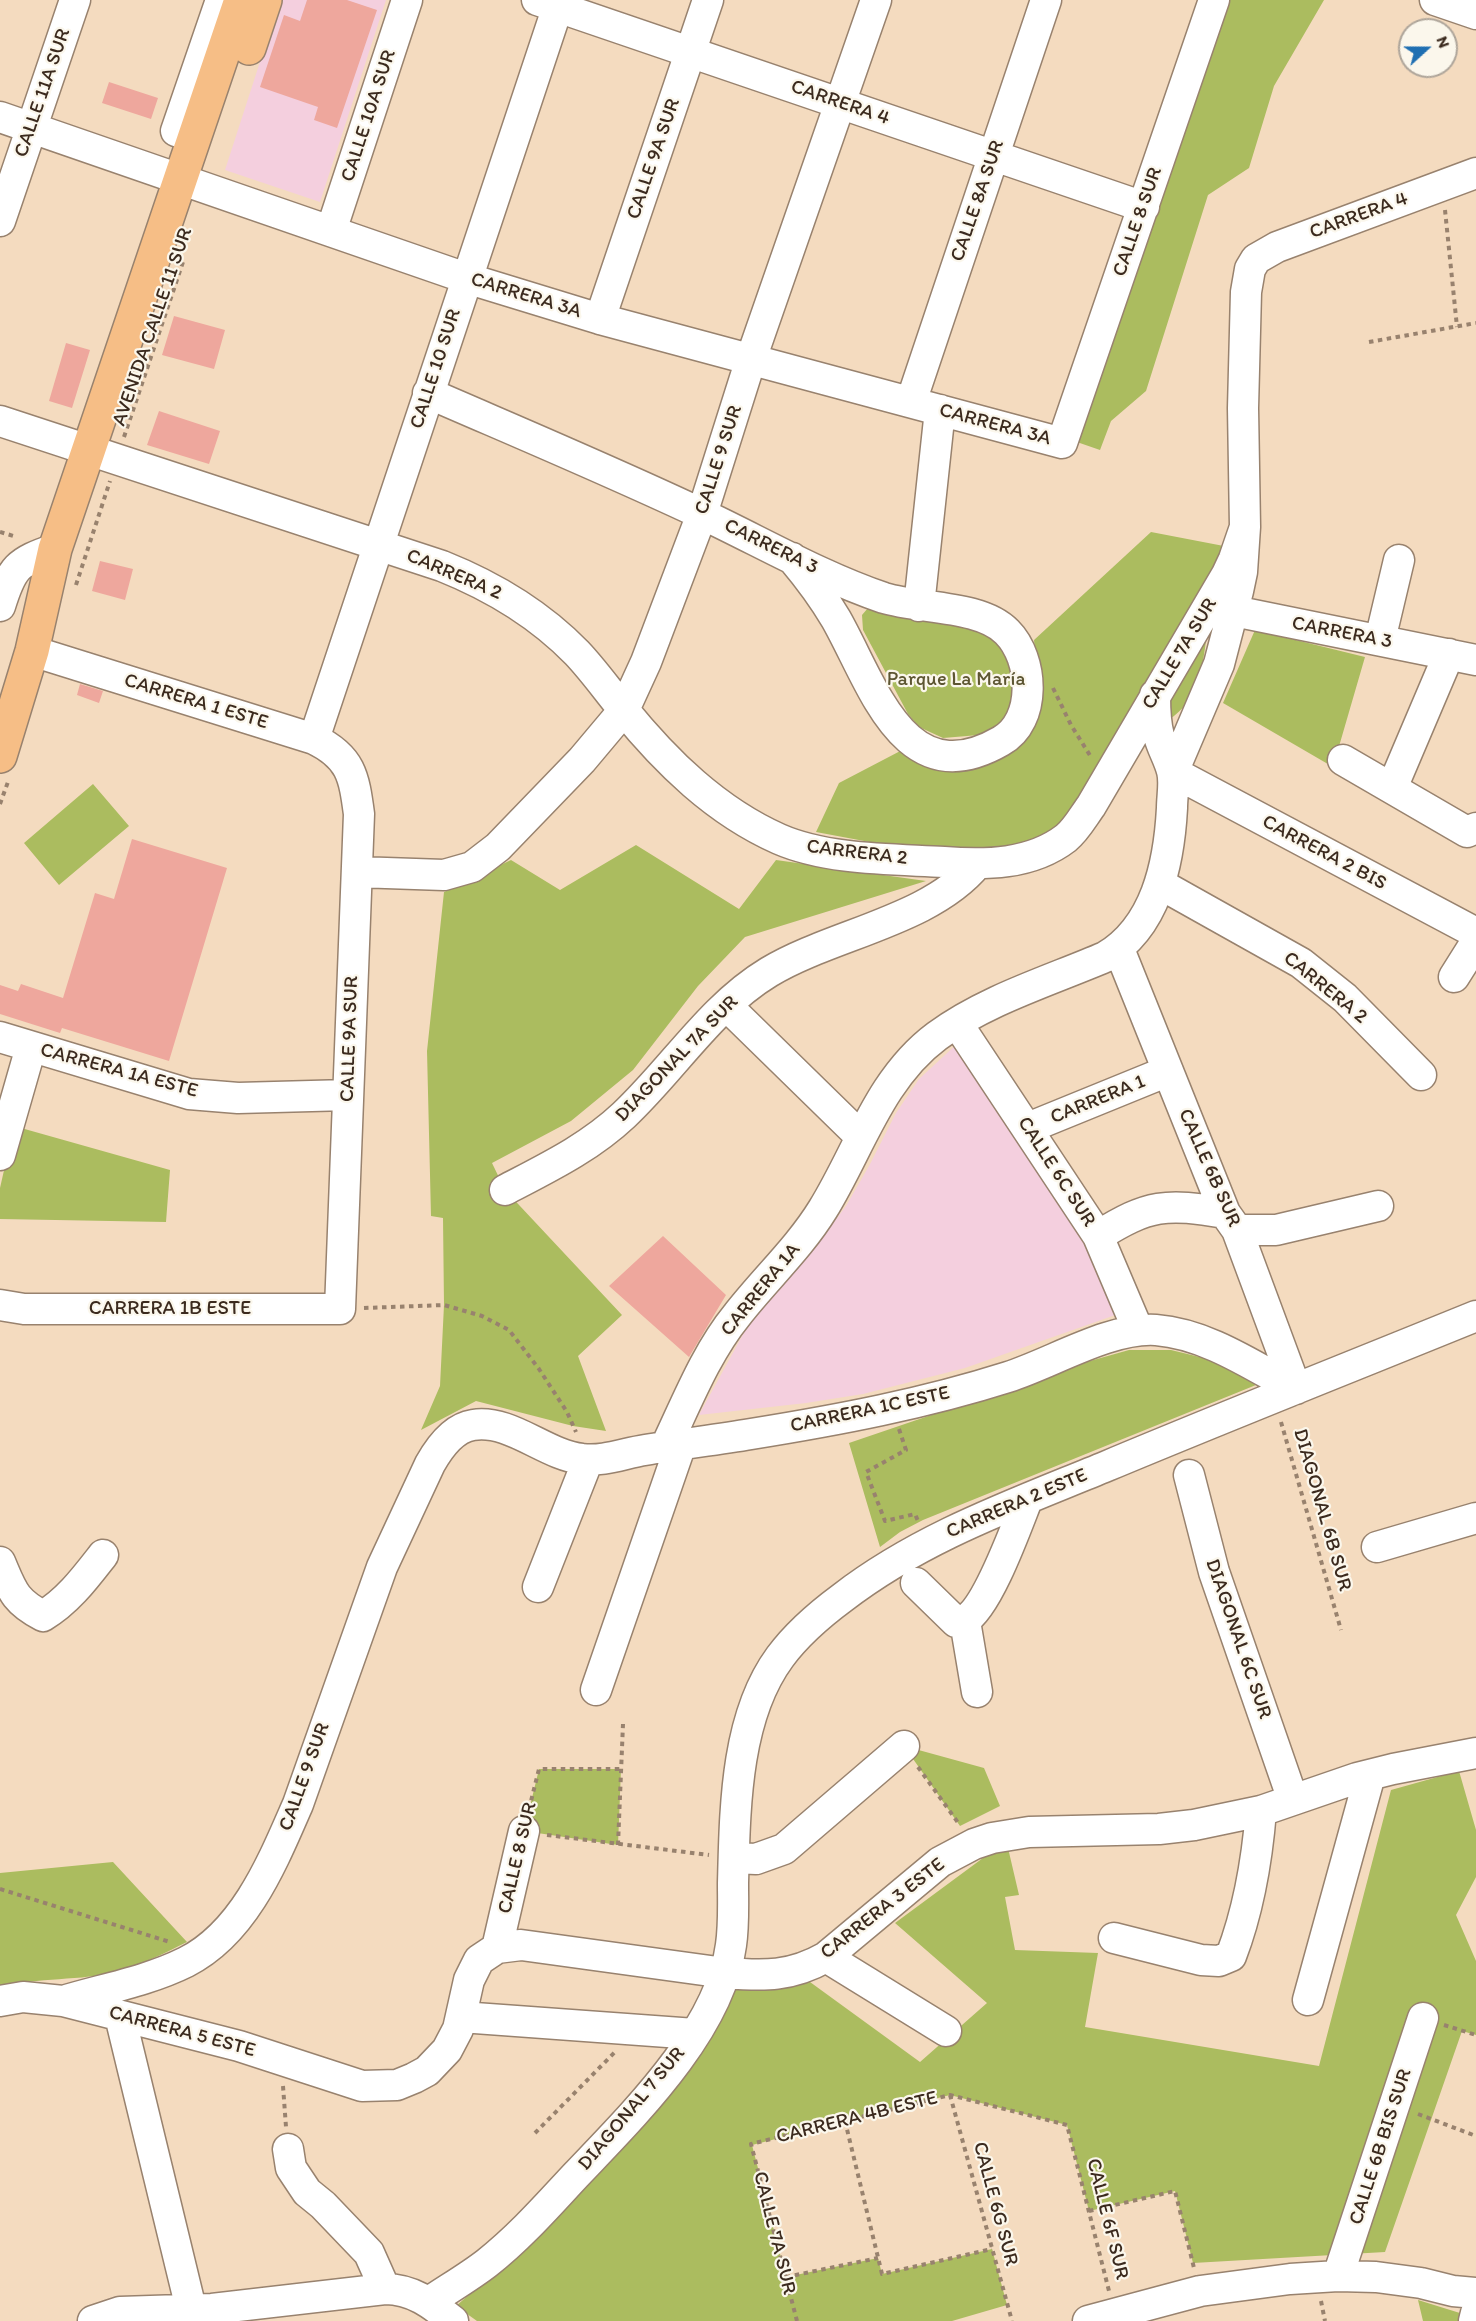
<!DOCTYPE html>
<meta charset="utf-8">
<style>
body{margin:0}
#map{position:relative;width:1476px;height:2321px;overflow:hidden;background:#f4dbbf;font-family:Itim,sans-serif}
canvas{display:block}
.north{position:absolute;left:1398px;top:18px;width:60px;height:60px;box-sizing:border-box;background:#fbf7ec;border:2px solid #aea59a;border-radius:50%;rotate:69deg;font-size:16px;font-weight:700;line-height:24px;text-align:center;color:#3b2a1e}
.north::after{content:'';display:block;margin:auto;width:21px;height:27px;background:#1f6fb2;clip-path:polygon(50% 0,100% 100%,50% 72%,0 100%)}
</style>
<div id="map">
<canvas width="1476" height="2321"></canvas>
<div class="north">N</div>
</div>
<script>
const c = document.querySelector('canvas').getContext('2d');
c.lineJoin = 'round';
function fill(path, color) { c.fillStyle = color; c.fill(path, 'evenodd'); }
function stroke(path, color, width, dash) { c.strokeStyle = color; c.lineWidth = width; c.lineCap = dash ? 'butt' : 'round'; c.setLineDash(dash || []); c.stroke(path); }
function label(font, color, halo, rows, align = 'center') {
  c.font = font + ' Itim,sans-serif'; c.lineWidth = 4.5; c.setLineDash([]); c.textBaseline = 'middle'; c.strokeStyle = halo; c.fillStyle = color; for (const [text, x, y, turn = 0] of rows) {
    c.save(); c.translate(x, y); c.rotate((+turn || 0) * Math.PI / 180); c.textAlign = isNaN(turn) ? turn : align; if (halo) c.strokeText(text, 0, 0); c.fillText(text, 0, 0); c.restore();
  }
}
const built = new Path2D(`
 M280,0h106l-66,202 -95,-32z
 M958,1043l132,196 31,74 -156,55 -102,26 -57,9 -107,12 48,-88 51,-64 27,-29 21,-28 23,-40 27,-53 23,-34z`);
const green = new Path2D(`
 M1224,0h100l-50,86 -25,82 -41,27 -62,196 -35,30 -11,29 -26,-9z
 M1151,532l78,15 -105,172 -31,68 -29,37 -30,20 -46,10 -113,-11 -59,-11 23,-49 67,-35 78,16 54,-80 -4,-44z
 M868,608l116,20 27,29 5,27 -4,23 -15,19 -18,9 -36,3 -24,-11 -11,-13 -45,-84 -1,-15z
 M1255,630l110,27 -32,110 -110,-64z
 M1206,641c-5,36 -9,63 -44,83 7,-30 25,-59 44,-83z
 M93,784l36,42 -70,59 -35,-42z
 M636,845l103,64 37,-49 150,21 -181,56 -47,49 -65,84 -62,51 -79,42 13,27 117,125 -44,41 28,75 -33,-5 -97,-25 -55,29 19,-44 4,-81 -1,-87 -12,-2 -4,-165 17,-159 67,-32 49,30z
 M14,1126l156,44 -4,52 -166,-3v-31z
 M1129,1350h42l41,10 44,25 -333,135 -23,12 -20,15 -31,-104 241,-82z
 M904,1746l80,22 16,38 -40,20z
 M539,1769h82l-3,76 -94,-14z
 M1459,1771l17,59v47l-20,38 20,46v74l-14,-4 -77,221 -192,11 -18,-72 -86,20 -22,-86 -117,-30 -198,50 34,132 92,-19 4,16 110,-25 15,56 -55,16h-475l-21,-15 81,-70 193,-251 80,-3 110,80 67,-59 -92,-80 88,-65 25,-10 11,47 -14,2 10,53 83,3 -13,74 234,39 72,-276z
 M113,1862l74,80c-22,11 -44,22 -68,29 -39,11 -81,5 -119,17v-115z
 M1418,2300l58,18v3h-53z`);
const building = new Path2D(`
 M307,0h40l30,10 -40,118 -23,-8 4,-13 -58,-20 24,-72 16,6z
 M109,82l49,16 -7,21 -49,-16z
 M174,316l51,14 -11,39 -52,-14z
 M66,343l24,7 -18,58 -23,-7z
 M159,411l61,20 -11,33 -62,-19z
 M100,561l33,8 -8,31 -33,-9z
 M80,684l23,7 -4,12 -22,-8z
 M132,839l95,29 -58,193 -107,-33 -2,5 -60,-19v-29l18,6 3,-7 42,14 32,-105 19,6z
 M663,1236l63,59 -37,62 -80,-71z`);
const path = new Path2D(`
 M1445,210l12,117
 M1369,342l107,-19
 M124,437l60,-178
 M0,532l17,5
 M76,585l34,-104
 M1053,688l18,37 20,32
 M0,804l9,-25
 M364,1308l80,-3 38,11 27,14 30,39 28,43 9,20
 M1281,1422l60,208
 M899,1429l7,21 -40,22 19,49 30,-7 3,7
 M918,1767l41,57
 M529,1809l10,-40h82
 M547,1835l162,20
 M618,1845l5,-121
 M0,1889l170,53
 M1444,2025l32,10
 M283,2086l3,41
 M950,2095l62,226
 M1418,2114l58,22
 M845,2121l37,153 110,-25
 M535,2133l80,-81
 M1089,2211l86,-20 19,77
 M786,2277l92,-19
 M1321,2301l4,20
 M797,2321l-46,-177 199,-49 117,30 42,166`);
const minor = new Path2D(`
 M537,0l607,207
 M1435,0l41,14
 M0,117l466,161 134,41 462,124 152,-443
 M194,137l-18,-6 45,-131
 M0,221l75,-221
 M331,231l76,-231
 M600,319l108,-319
 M428,393c92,40 185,79 276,122 59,28 118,62 180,83 36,11 97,7 123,34 27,27 30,89 -6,109 -97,56 -128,-57 -165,-122 -13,-22 -28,-42 -44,-61
 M911,402l135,-402
 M0,421l442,145c50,20 97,48 135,87 17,18 31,38 46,56 43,53 93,102 156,130 48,21 113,20 165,23 41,3 87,3 122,-24 10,-8 17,-21 25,-32l136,-232 7,-15 11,-32
 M0,606c12,-39 17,-44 55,-57
 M919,606l21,-196
 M1214,607l262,53
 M1380,640l19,-80
 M314,739l246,-739
 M1343,760l124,72 9,-4
 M1173,772l46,-108 19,-73 4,-19 3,-45 -2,-119 3,-116 4,-23 6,-10 21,-12 199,-74
 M1173,772l303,161
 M1392,788l57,-134
 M357,872l87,3 28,-8 26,-20 84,-87 42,-50 22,-48 56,-148 49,-155 125,-359
 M1160,884l141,79 44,35 76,77
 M1119,949l106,264 12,17 59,159
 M1454,977l22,-35
 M727,1006l133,130
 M957,1023l141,213 40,94
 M0,1037l189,57 49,4 110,-3
 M1028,1128l140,-57
 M0,1155l31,-108
 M505,1190c42,-22 84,-42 119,-75 49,-46 87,-108 145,-143 63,-38 161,-51 208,-108
 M1237,1230h39l102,-24
 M1098,1236c51,-32 68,-33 127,-23
 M0,1305l24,4h316l19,-495c-5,-38 -8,-57 -45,-75l-282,-88
 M666,1446c21,-44 40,-93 71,-131 28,-36 62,-67 86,-106 36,-58 56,-130 114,-173 49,-36 112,-55 168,-79 51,-30 64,-93 67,-149 0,-12 3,-26 0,-37 -3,-12 -10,-23 -13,-35 -4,-14 -4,-27 -4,-41
 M1189,1475l25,97 79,228
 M1377,1547l99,-29
 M0,1562c12,28 14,39 43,54 25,-15 42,-38 60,-61
 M916,1583l40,39c1,0 8,-1 9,-2 23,-13 52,-95 62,-120
 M538,1587l50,-127
 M965,1621l12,71
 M596,1690l85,-246
 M734,1858l22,1 28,-10 120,-103
 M1114,1938l87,22 18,1 12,-5c18,-47 26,-95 30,-145
 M497,1948l27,-117
 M826,1957l120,74
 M1308,2000l62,-225
 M0,2001l23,-4 40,4 176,45 123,40 35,-1 17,-7 13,-7 20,-21 11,-21 11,-49 10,-20 18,-12 24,-3 204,28c39,3 66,4 101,-16l114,-95 34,-18 18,-6 37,-6 130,-3 35,-4 67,-14 96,-33 36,-9 83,-16
 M63,2001c40,-12 85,-20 123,-39 59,-30 87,-101 112,-158l84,-237 48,-103c9,-16 23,-36 43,-39 38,-6 72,30 109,34 21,3 43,-6 63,-9 35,-6 71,-10 106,-16 87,-14 172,-30 257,-57 44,-14 102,-50 148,-47 51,4 97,36 140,59
 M120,2016l74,305
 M461,2017l234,17
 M288,2149l3,19 16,24 16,13 46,48 16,36
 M1338,2276l85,-258
 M429,2302c19,-13 40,-25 58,-39 33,-26 61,-58 89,-88 57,-60 144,-145 155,-230 3,-20 2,-42 2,-62 2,-73 2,-165 47,-226 17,-23 39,-42 62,-59 79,-61 173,-94 265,-132 122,-51 246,-100 369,-150
 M93,2321l27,-9 92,-3 173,-20c28,0 47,15 68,32
 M1088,2321l112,-30 90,-12 48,-3 38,1 45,6 32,8 23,2
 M1474,2321l2,-8`);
const major = new Path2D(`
 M249,48l16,-48
 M0,756l32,-105 23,-102 186,-549`);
const streetNames = [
 ["CALLE 11A SUR",43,93,-71],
 ["CARRERA 4",840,103,19],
 ["CALLE 10A SUR",369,116,-72],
 ["CALLE 9A SUR",654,159,-71],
 ["CALLE 8A SUR",978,201,-71],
 ["CARRERA 4",1359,216,-20],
 ["CALLE 8 SUR",1138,222,-71],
 ["CARRERA 3A",526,296,17],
 ["AVENIDA CALLE 11 SUR",153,327,-71],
 ["CALLE 10 SUR",436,369,-72],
 ["CARRERA 3A",995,425,15],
 ["CALLE 9 SUR",719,460,-72],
 ["CARRERA 3",771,547,26],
 ["CARRERA 2",454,575,23],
 ["CARRERA 3",1342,633,11],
 ["CALLE 7A SUR",1180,654,-59],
 ["CARRERA 1 ESTE",196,702,17],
 ["CARRERA 2",857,853,7],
 ["CARRERA 2 BIS",1324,853,28],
 ["CARRERA 2",1325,988,39],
 ["CALLE 9A SUR",350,1039,-88],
 ["DIAGONAL 7A SUR",677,1059,-46],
 ["CARRERA 1A ESTE",119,1071,15],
 ["CARRERA 1",1098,1100,-22],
 ["CALLE 6B SUR",1209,1168,66],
 ["CALLE 6C SUR",1056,1172,57],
 ["CARRERA 1A",761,1290,-51],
 ["CARRERA 1B ESTE",170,1309],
 ["CARRERA 1C ESTE",870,1410,-12],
 ["CARRERA 2 ESTE",1017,1504,-23],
 ["DIAGONAL 6B SUR",1322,1510,74],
 ["DIAGONAL 6C SUR",1238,1639,71],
 ["CALLE 9 SUR",305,1777,-70],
 ["CALLE 8 SUR",518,1858,-77],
 ["CARRERA 3 ESTE",883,1909,-38],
 ["CARRERA 5 ESTE",182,2032,15],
 ["DIAGONAL 7 SUR",632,2109,-50],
 ["CARRERA 4B ESTE",857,2118,-14],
 ["CALLE 6B BIS SUR",1381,2147,-72],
 ["CALLE 6G SUR",995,2204,75],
 ["CALLE 6F SUR",1107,2219,76],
 ["CALLE 7A SUR",774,2233,76]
];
const parkNames = [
 ["Parque La María",956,680]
];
fill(built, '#f4cfde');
fill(green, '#abbc5f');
fill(building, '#eea79d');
stroke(minor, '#98826e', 33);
stroke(major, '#98826e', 36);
stroke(path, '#98826e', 4, [4.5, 4.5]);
stroke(minor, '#fff', 30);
stroke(major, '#f6be86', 33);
label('20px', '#3b2a1e', '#fbf7ec', streetNames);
label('20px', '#5d5632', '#fbf7ec', parkNames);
</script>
